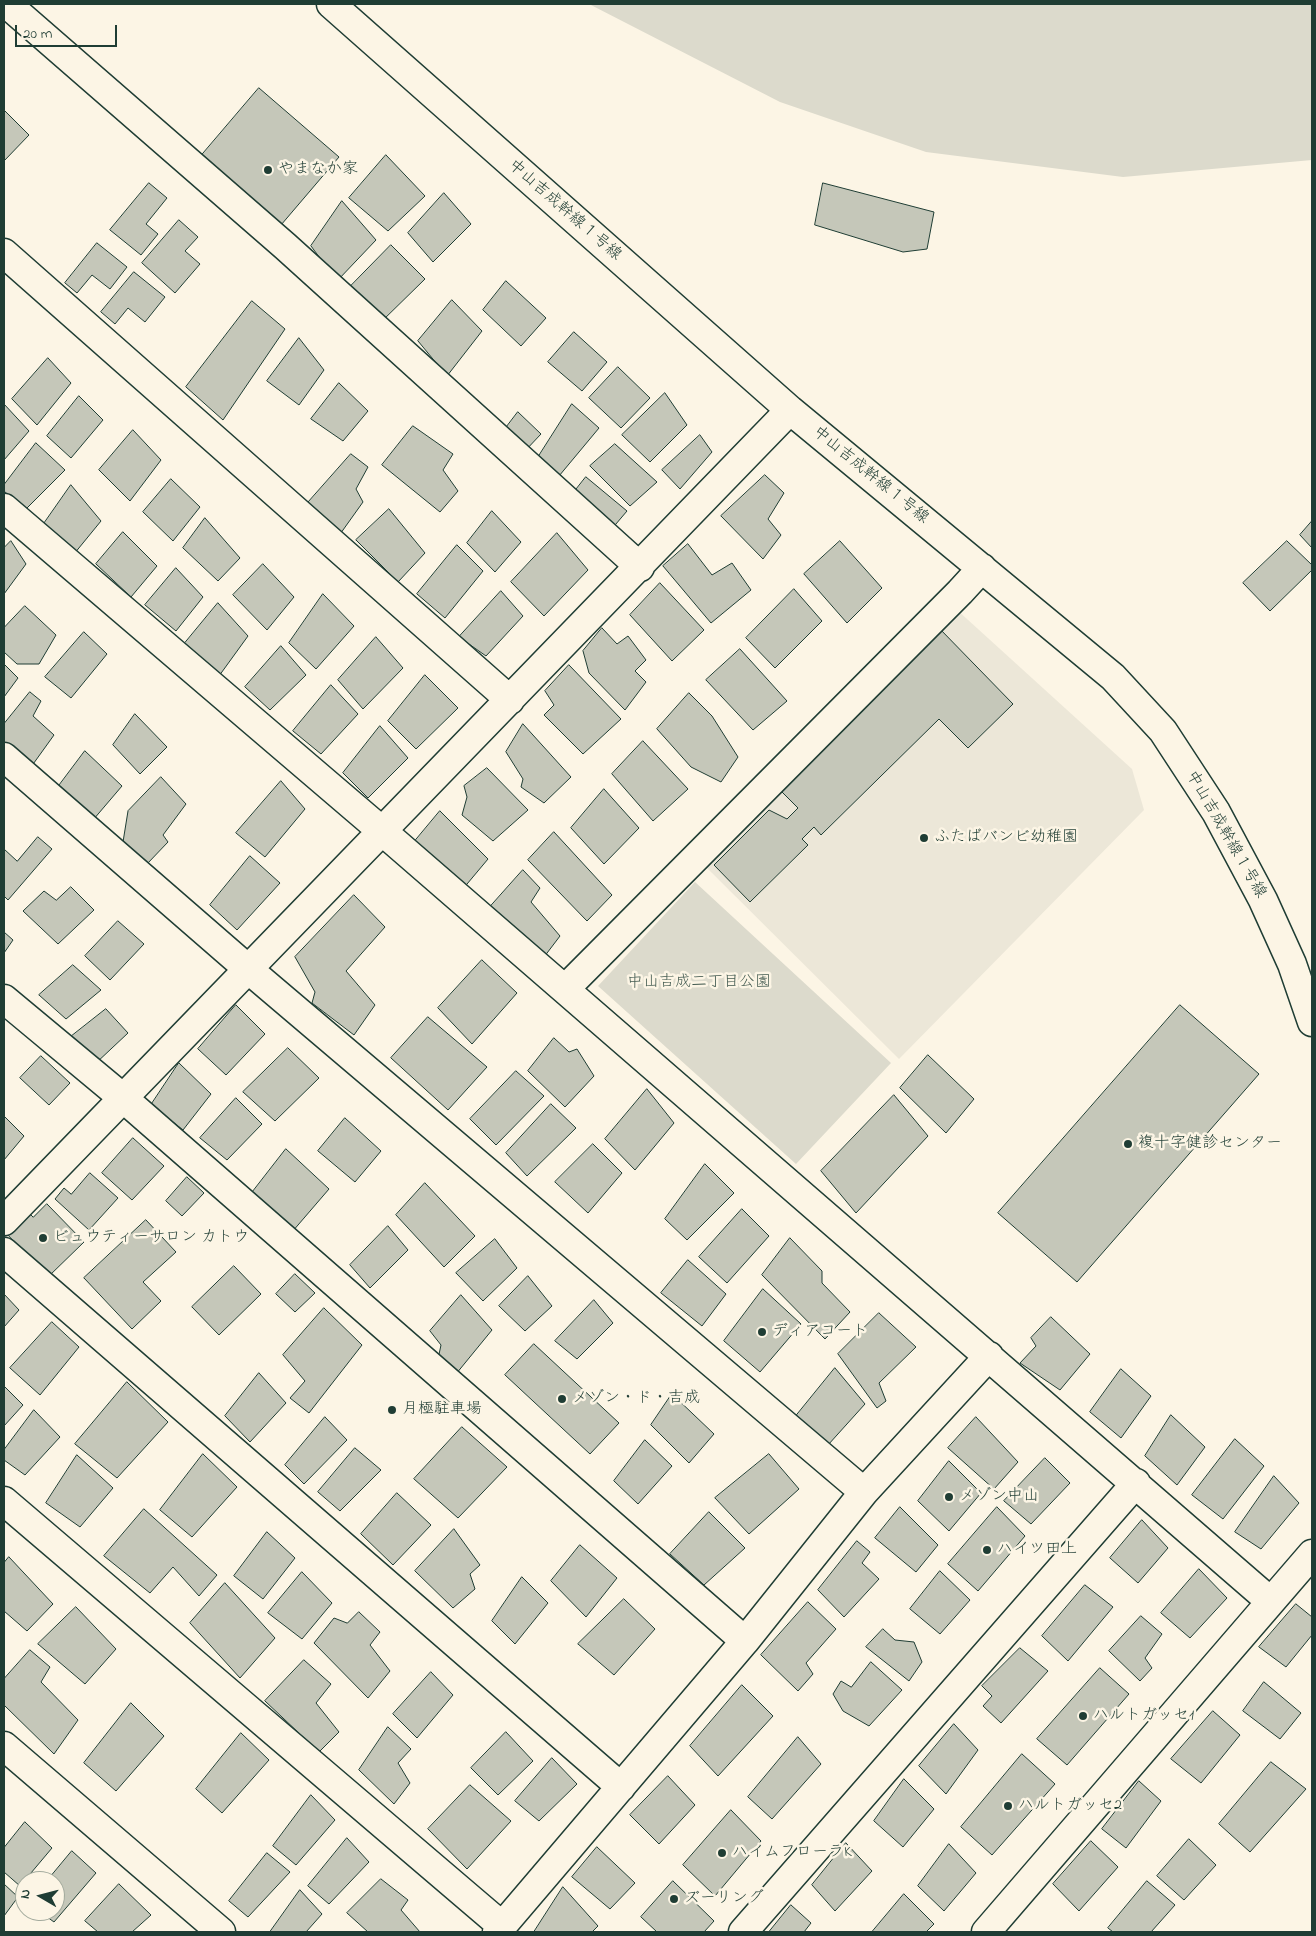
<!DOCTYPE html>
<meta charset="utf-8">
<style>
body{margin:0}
#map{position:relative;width:1316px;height:1936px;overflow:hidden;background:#fcf5e5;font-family:"Indie Flower",sans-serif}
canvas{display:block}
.frame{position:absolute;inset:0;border:5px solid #1f3d34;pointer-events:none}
.north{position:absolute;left:15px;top:1871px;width:50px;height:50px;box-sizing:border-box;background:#fcf5e5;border:1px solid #a4ab9e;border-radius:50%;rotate:278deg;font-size:14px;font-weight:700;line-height:20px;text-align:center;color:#1f3d34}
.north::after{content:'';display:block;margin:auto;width:18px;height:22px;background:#1f3d34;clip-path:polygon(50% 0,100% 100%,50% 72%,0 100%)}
.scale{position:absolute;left:15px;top:25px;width:102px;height:22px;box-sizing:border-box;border:2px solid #1f3d34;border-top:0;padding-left:6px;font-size:15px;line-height:18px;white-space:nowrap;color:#1f3d34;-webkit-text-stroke:4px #fcf5e5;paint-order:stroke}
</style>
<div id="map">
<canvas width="1316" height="1936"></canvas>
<div class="frame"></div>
<div class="north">N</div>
<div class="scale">20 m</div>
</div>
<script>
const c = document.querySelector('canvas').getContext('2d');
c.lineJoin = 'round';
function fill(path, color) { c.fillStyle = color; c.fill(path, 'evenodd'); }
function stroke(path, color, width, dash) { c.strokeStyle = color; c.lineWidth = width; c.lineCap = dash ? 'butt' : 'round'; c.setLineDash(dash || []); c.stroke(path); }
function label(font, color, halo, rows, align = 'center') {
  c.font = font + ' "Indie Flower","Klee One",sans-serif'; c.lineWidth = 5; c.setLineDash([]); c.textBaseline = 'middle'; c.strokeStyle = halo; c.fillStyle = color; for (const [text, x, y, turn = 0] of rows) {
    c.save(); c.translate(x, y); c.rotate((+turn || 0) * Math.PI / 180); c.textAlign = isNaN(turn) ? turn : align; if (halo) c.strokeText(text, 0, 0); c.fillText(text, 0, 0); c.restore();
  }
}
const built = new Path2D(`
 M956,609l176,160 12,41 -245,249 -194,-193z`);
const green = new Path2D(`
 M589,4h723v156l-189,17 -197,-25 -146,-50z
 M695,882l196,181 -95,101 -198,-178z`);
const building = new Path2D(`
 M259,88l80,69 -58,68 -80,-69z
 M4,110l25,25 -25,26z
 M386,155l39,41 -37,35 -39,-33z
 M149,183l18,15 -21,26 12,10 -17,21 -31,-25z
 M823,183l111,29 -7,37 -24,3 -88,-27z
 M444,193l27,31 -38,38 -25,-29z
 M342,201l34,39 -39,41 -26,-35z
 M179,220l19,17 -13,14 15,13 -25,29 -33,-30z
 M97,243l30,24 -17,22 -18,-14 -15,18 -12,-10z
 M391,245l34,34 -46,45 -33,-33z
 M134,272l31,25 -20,25 -17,-14 -13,16 -14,-12z
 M506,281l40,37 -25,28 -38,-36z
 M452,300l30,31 -35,45 -29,-35z
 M252,301l33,28 -62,91 -37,-33z
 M574,332l33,30 -25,29 -34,-29z
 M299,338l25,32 -25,35 -32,-24z
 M48,358l23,25 -34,42 -25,-26z
 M618,367l32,31 -29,30 -32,-30z
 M339,383l29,28 -25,30 -32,-22z
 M665,393l22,32 -37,37 -28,-27z
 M79,396l24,24 -32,38 -24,-22z
 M4,404l25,27 -25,29z
 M572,404l27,24 -40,48 -22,-17z
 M518,412l23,22 -17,18 -22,-19z
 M413,426l40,28 -10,16 15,21 -18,21 -58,-47z
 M133,430l28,30 -31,41 -31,-31z
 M700,435l12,17 -32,37 -18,-19z
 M36,443l29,27 -40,40 -21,-19v-6z
 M615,444l42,38 -27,24 -40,-40z
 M351,454l17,13 -12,22 7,13 -25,35 -33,-31z
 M765,475l19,18 -16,26 13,16 -18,24 -42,-43z
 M586,477l41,34 -17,20 -39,-35z
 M171,479l29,28 -27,34 -30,-29z
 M71,485l30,36 -27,33 -31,-29z
 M389,509l36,44 -27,29 -42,-42z
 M492,511l29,31 -26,30 -28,-29z
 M205,518l35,40 -22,23 -35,-33z
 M1312,521v27l-12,-13z
 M123,532l34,34 -26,31 -35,-33z
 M557,533l31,37 -44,46 -33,-34z
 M11,541l15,23 -22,30v-46z
 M840,541l42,47 -35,35 -43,-49z
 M1287,541l25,24v5l-42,41 -27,-28z
 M688,544l24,31 20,-12 19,27 -40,33 -48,-57z
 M457,545l26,26 -38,47 -28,-24z
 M263,564l31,33 -27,33 -34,-35z
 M176,568l27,29 -27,34 -31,-26z
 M660,583l44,47 -32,31 -42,-46z
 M794,589l28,32 -47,47 -29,-30z
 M501,591l22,25 -37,40 -27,-19z
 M323,594l31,32 -38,43 -27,-26z
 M218,603l30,33 -29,40 -34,-33z
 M25,606l31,29 -17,29h-22l-13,-12v-24z
 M938,627l75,77 -45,44 -29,-29 -118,116 -7,-8 -12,12 6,6 -58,57 -36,-37 55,-55 18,9 11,-11 -22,-22z
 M602,628l15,16 11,-8 18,24 -11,11 11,11 -21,28 -36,-37 -6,-22z
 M84,632l23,22 -36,44 -26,-21z
 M376,637l27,31 -40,41 -25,-29z
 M281,646l25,29 -36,35 -25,-23z
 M740,649l47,52 -34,29 -47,-50z
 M4,664l14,14 -14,19z
 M569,665l52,54 -38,35 -39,-39 10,-10 -9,-14z
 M425,675l33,33 -42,41 -28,-28z
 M331,685l27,29 -37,40 -28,-23z
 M30,692l11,9 -8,15 21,19 -23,32 -27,-25v-18z
 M689,693l23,23 26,41 -17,25 -30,-15 -34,-38z
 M135,714l32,33 -27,27 -27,-29z
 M523,724l48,53 -27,26 -23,-16 2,-8 -17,-27z
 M380,726l28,32 -40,40 -25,-25z
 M643,741l45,48 -35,32 -41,-47z
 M85,751l37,35 -29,34 -35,-33z
 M487,768l41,42 -35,31 -31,-26 5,-18 -3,-11z
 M161,777l25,27 -23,31 5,7 -21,22 -24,-22 5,-31z
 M281,781l24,28 -40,48 -29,-24z
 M604,789l35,39 -35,36 -33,-36z
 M440,811l48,48 -26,31 -47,-49z
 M554,832l58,63 -25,26 -59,-61z
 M38,837l14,12 -44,51 -4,-4v-47l13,12z
 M250,856l30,27 -43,47 -27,-25z
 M523,870l17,18 -9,14 29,34 -16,21 -54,-50z
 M71,887l23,23 -36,34 -35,-33 21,-20 12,9z
 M354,895l31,32 -39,44 29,34 -21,30 -42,-32 3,-11 -20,-35z
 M118,921l26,23 -34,36 -25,-24z
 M4,932l9,8 -9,13z
 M482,960l35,33 -45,51 -34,-36z
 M73,965l28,25 -35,29 -27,-24z
 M236,1005l29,29 -39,41 -28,-26z
 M1180,1005l79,69 -182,208 -79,-69z
 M106,1009l22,24 -33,31 -27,-25z
 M428,1017l59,50 -39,43 -57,-52z
 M554,1038l15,14 8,-3 17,27 -29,31 -37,-36z
 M288,1048l31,30 -44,43 -32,-29z
 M928,1055l46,44 -28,34 -46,-45z
 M41,1056l29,27 -21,22 -29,-27z
 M179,1063l32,31 -28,36 -32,-25z
 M516,1071l28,25 -48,49 -26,-26z
 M647,1089l27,34 -39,47 -30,-31z
 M894,1095l34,41 -72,77 -35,-42z
 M236,1098l26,26 -35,36 -27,-22z
 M551,1104l25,24 -49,48 -21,-23z
 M4,1116l20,20 -20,24z
 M345,1118l36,33 -26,31 -37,-31z
 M133,1138l31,28 -32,34 -30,-27z
 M593,1144l29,29 -34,40 -33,-31z
 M286,1149l43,40 -37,43 -41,-38z
 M705,1164l29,29 -47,47 -22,-21z
 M90,1173l28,25 -29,32 -34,-31 9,-11 7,6z
 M187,1177l17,16 -22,23 -16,-15z
 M425,1183l50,53 -31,31 -48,-52z
 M47,1204l37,38 -36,35 -43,-45 22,-21 6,6z
 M742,1209l27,27 -42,47 -28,-26z
 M146,1220l30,32 -33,30 18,19 -29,28 -48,-51z
 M388,1226l20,24 -38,38 -20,-23z
 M790,1238l32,33v12l28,29 -25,27 -63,-64z
 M495,1239l22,29 -34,33 -27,-28z
 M688,1260l38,34 -24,32 -41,-33z
 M234,1266l27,28 -42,41 -27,-28z
 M295,1274l20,19 -20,19 -19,-18z
 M528,1276l24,30 -27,25 -26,-25z
 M763,1289l38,35 -41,48 -36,-31z
 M4,1294l15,16 -15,17z
 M461,1295l31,35 -36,44 -18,-15 3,-14 -11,-14z
 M594,1300l19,23 -36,36 -22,-18z
 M324,1308l38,37 -53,68 -19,-15 15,-17 -22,-26z
 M879,1313l37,34 -37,36 7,18 -9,7 -39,-54z
 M1051,1317l39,37 -30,36 -40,-27 16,-17 -5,-8z
 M52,1322l27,25 -39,48 -30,-27z
 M534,1344l85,79 -29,31 -85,-79z
 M835,1368l30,36 -37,41 -32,-29z
 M1121,1369l30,27 -30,42 -31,-26z
 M259,1373l27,30 -36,39 -25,-26z
 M127,1382l41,40 -51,56 -42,-34z
 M4,1386l19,19 -19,21z
 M672,1394l42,40 -25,29 -38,-38z
 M34,1410l26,27 -35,38 -21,-15v-10z
 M1171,1415l34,32 -28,38 -32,-29z
 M325,1417l22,23 -43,44 -19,-19z
 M976,1417l42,45 -24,27 -46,-41z
 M462,1427l45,40 -49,51 -44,-39z
 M1235,1439l29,27 -41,53 -31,-24z
 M645,1440l27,26 -34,38 -24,-23z
 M355,1448l26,22 -41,41 -22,-19z
 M203,1454l34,33 -45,50 -32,-27z
 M769,1454l30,35 -50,45 -34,-36z
 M77,1455l36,33 -33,39 -34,-24z
 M1045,1458l25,25 -39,41 -27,-23z
 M949,1461l32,32 -32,38 -31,-30z
 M1274,1476l25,27 -38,46 -26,-17z
 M397,1493l34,32 -38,40 -32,-31z
 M900,1507l38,38 -22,27 -41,-34z
 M997,1507l28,29 -47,55 -30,-27z
 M144,1509l73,66 -18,21 -26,-29 -23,26 -46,-37z
 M709,1512l36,36 -41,37 -34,-31z
 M1142,1520l26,28 -30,35 -28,-25z
 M454,1529l26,36 -10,9 5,15 -22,19 -38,-37z
 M267,1532l28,26 -32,41 -29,-23z
 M857,1541l13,11 -8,11 17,16 -35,38 -26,-27z
 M580,1545l37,33 -31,39 -35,-36z
 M9,1557l44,47 -26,27 -23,-20v-48z
 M1199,1569l28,29 -37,40 -29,-25z
 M940,1571l30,29 -30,34 -30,-25z
 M302,1572l30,31 -30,36 -34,-26z
 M522,1577l26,26 -33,41 -23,-23z
 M225,1583l50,55 -35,40 -50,-55z
 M1085,1585l28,22 -45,54 -26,-25z
 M624,1599l31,30 -41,46 -36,-31z
 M808,1602l28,27 -30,34 7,11 -15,17 -37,-36z
 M1296,1604l16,13v18l-26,32 -27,-20z
 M76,1607l40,42 -31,35 -47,-40z
 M359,1612l21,20 -10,13 20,26 -22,27 -54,-55 20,-25 13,5z
 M1141,1616l21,18 -17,24 7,10 -12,13 -31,-30z
 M883,1629l12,11 19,2 8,20 -13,19 -43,-34z
 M1020,1648l28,23 -47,52 -18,-17 9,-10 -10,-10z
 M30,1650l20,17 -9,15 37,38 -24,34 -50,-49v-26z
 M304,1660l27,24 -15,19 23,29 -20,20 -54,-51z
 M871,1662l31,28 -33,36 -26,-15 -10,-17 8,-13 10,6z
 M1100,1668l29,26 -62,71 -30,-26z
 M431,1672l22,23 -36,43 -24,-24z
 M1264,1682l37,31 -21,26 -37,-28z
 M742,1685l31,31 -55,60 -28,-30z
 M131,1703l33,33 -48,55 -32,-28z
 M1213,1711l27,24 -39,48 -30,-24z
 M954,1724l24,26 -32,44 -27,-28z
 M388,1727l23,22 -13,14 12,20 -16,21 -35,-34z
 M506,1732l27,29 -35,34 -27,-27z
 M241,1733l28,27 -47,53 -26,-24z
 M798,1737l23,27 -49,55 -24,-22z
 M1022,1754l33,30 -63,71 -31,-28z
 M552,1758l25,26 -38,37 -24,-20z
 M1271,1762l35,27 -56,63 -31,-28z
 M668,1776l27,29 -36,39 -29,-29z
 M904,1779l30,30 -31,38 -29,-26z
 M1139,1781l22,20 -35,47 -24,-19z
 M470,1785l41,36 -44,48 -39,-40z
 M311,1795l24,25 -39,45 -23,-19z
 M731,1810l30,31 -46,55 -32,-31z
 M25,1822l27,26 -32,38 -16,-14v-24z
 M347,1838l22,24 -40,42 -21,-18z
 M1189,1839l27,26 -32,35 -27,-24z
 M1091,1841l27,26 -39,44 -26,-27z
 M846,1843l26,28 -37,40 -23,-26z
 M949,1844l27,29 -32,38 -26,-25z
 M597,1847l38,36 -25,26 -38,-32z
 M72,1851l24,22 -42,49 -15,-11h16v-30h-8z
 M267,1853l23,19 -42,45 -19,-16z
 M381,1879l27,21 -7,10 19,22h-52l-21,-19z
 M673,1881l41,40 -10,11h-47l-16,-15z
 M1147,1881l28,24 -24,27h-38l-5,-4z
 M4,1884l14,13 -14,19z
 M119,1884l32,31 -19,17h-34l-13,-11z
 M563,1887l35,39 -6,6h-58z
 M300,1890l22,24 -16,18h-36z
 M904,1894l30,30 -8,8h-54z
 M791,1905l20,18 -7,9h-35z`);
const minor = new Path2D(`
 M7,4l278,242 355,321
 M331,4l459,406 323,267 50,54 53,81 47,88 29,64 20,58
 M4,253l506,447
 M4,508l378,323 888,770
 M4,757l244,212 616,523
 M565,989l395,-397 22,-24
 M4,999l119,99 622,543
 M4,1221l786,-811
 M4,1252l617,535
 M4,1501l498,425
 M4,1746l217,186
 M497,1932l248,-291 119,-149 125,-136
 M743,1932l393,-449
 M986,1932l326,-378`);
const markers = [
 [268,170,5,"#1f3d34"],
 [924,838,5,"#1f3d34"],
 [1128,1144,5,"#1f3d34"],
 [43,1238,5,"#1f3d34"],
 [762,1332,5,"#1f3d34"],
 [562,1399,5,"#1f3d34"],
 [392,1410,5,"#1f3d34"],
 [949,1497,5,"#1f3d34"],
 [987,1550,5,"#1f3d34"],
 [1083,1716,5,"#1f3d34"],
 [1008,1806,5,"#1f3d34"],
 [722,1853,5,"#1f3d34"],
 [674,1899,5,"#1f3d34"]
];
const poiNames = [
 ["やまなか家",278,170],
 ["ふたばバンビ幼稚園",934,838],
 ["複十字健診センター",1138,1144],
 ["ビュウティーサロン カトウ",53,1238],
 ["ディアコート",772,1332],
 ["メゾン・ド・吉成",572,1399],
 ["月極駐車場",402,1410],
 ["メゾン中山",959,1497],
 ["ハイツ田上",997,1550],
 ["ハルトガッセ1",1093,1716],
 ["ハルトガッセ2",1018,1806],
 ["ハイムフローラK",732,1853],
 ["ズーリング",684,1899]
];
const streetNames = [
 ["中山吉成幹線１号線",564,211,41],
 ["中山吉成幹線１号線",870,476,39],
 ["中山吉成幹線１号線",1225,835,60]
];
const parkNames = [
 ["中山吉成二丁目公園",699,983]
];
fill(built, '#ece7d8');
fill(green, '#dcdacc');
fill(building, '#c5c7b9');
stroke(building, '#1f3d34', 1);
stroke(minor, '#1f3d34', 31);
stroke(minor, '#fcf5e5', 28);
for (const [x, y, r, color] of markers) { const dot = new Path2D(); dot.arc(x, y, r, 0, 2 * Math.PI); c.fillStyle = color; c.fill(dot); stroke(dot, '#fcf5e5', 2); }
label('16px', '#1f3d34', '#fcf5e5', poiNames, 'left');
label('16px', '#1f3d34', '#fcf5e5', streetNames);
label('16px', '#455c52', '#fcf5e5', parkNames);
</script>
